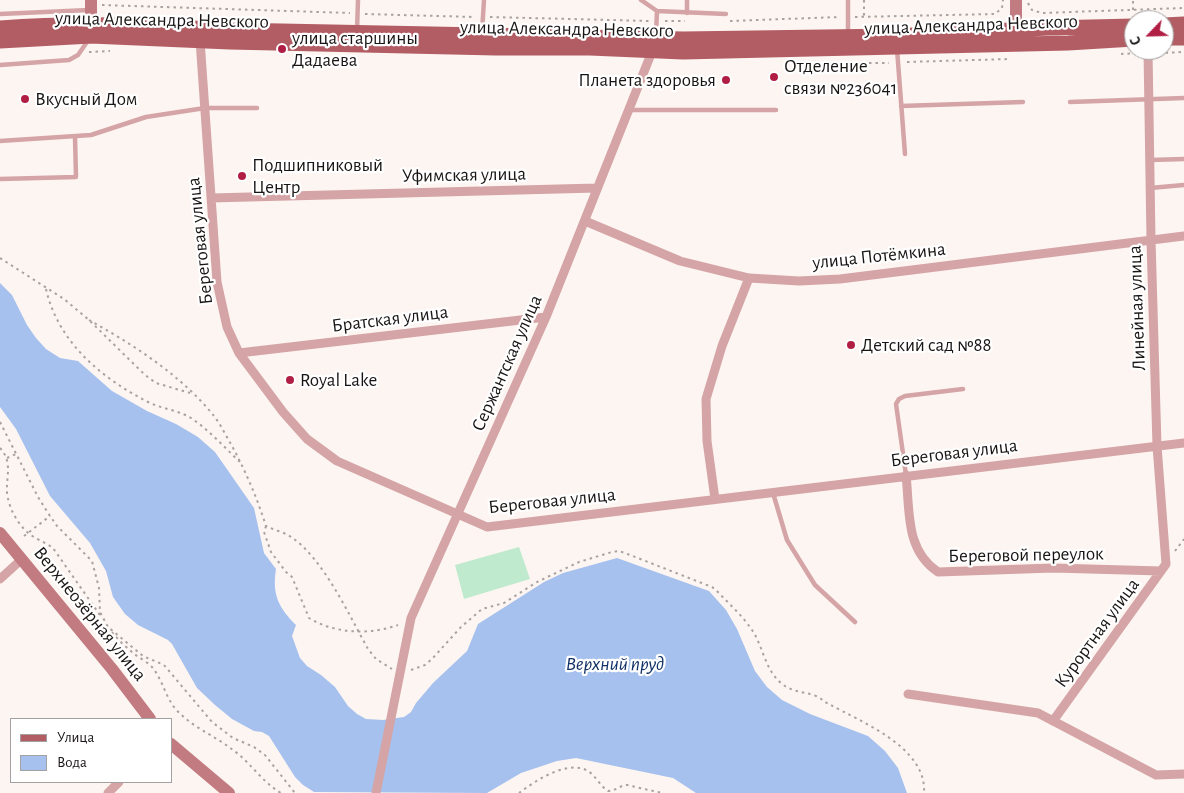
<!DOCTYPE html>
<meta charset="utf-8">
<style>
body{margin:0}
#map{position:relative;width:1184px;height:793px;overflow:hidden;background:#fdf5f1;font-family:"Alegreya Sans",sans-serif}
canvas{display:block}
.legend{position:absolute;left:10px;top:718px;width:162px;height:65px;box-sizing:border-box;background:#fff;border:1px solid #a3a1a1;margin:0;padding:6px 9px;list-style:none;font-size:15px;color:#181514}
.legend li{display:flex;align-items:center;gap:10px;height:25px}
.legend b{width:25px;border:1px solid #a3a1a1}
.north{position:absolute;left:1124px;top:10px;width:50px;height:50px;box-sizing:border-box;background:#fff;border:1px solid #a3a1a1;border-radius:50%;rotate:246deg;font-size:14px;font-weight:700;line-height:20px;text-align:center;color:#181514}
.north::after{content:'';display:block;margin:auto;width:18px;height:22px;background:#b01e44;clip-path:polygon(50% 0,100% 100%,50% 72%,0 100%)}
</style>
<div id="map">
<canvas width="1184" height="793"></canvas>
<ul class="legend">
<li><b style="height:6px;background:#b25c64"></b>Улица</li>
<li><b style="height:14px;background:#a6c1ee"></b>Вода</li>
</ul>
<div class="north">С</div>
</div>
<script>
const c = document.querySelector('canvas').getContext('2d');
c.lineJoin = 'round';
function fill(path, color) { c.fillStyle = color; c.fill(path, 'evenodd'); }
function stroke(path, color, width, dash) { c.strokeStyle = color; c.lineWidth = width; c.lineCap = dash ? 'butt' : 'round'; c.setLineDash(dash || []); c.stroke(path); }
function label(font, color, halo, rows, align = 'center') {
  c.font = font + ' "Alegreya Sans",sans-serif'; c.lineWidth = 4.5; c.setLineDash([]); c.textBaseline = 'middle'; c.strokeStyle = halo; c.fillStyle = color; for (const [text, x, y, turn = 0] of rows) {
    c.save(); c.translate(x, y); c.rotate((+turn || 0) * Math.PI / 180); c.textAlign = isNaN(turn) ? turn : align; if (halo) c.strokeText(text, 0, 0); c.fillText(text, 0, 0); c.restore();
  }
}
const green = new Path2D(`
 M519,547l11,32 -66,20 -9,-34z`);
const water = new Path2D(`
 M0,283l12,12 15,30 9,13 10,11 14,9 18,3 34,30 35,20 29,13 22,13 17,15 39,56 10,45 12,16c-4,25 2,38 20,56l-4,11 8,22 7,8 14,9 14,12 13,19 9,8 9,5 17,1 21,-3 7,-5 5,-9 17,-20 34,-32 11,-27 66,-42 19,-9 54,-15 92,33 17,19 11,19 18,42 12,16 15,13 28,14 58,22 17,15 13,17 9,25h-211l-23,-15 -97,-20 -19,3 -36,12 -34,20 -173,-1 -11,-7 -8,-8 -26,-41 -7,-4 -8,-1 -22,-12 -17,-14 -18,-17 -25,-44 -4,-4 -30,-15 -13,-11 -12,-17 -7,-26 -16,-28 -40,-47 -34,-67 -16,-22z`);
const path = new Path2D(`
 M864,0v17
 M1028,3l4,7 10,3 142,-5
 M102,5l248,8
 M1133,10v-10
 M365,14l110,3
 M490,17l160,4
 M855,17l140,-3 7,-6 1,-8
 M665,21h20
 M730,21l110,-4
 M89,52l21,-1
 M1159,53l25,-1
 M1121,54l18,-1
 M907,62l102,-3
 M817,63h72
 M0,258l64,41 25,21 56,55 11,8 34,10
 M46,289c12,53 55,89 102,113 14,7 30,8 43,16 18,12 33,29 49,44
 M89,320c45,25 93,56 125,96 7,9 12,20 18,30 14,26 25,52 34,80 8,4 18,6 25,11 32,21 58,78 77,112l8,10 16,10
 M0,422l38,75 12,19 7,10 35,35 7,27 1,24 8,15 35,29 21,9 48,57 21,16 21,9 11,8 30,38
 M0,448c13,14 6,28 7,45 2,15 9,28 19,38 7,7 19,11 27,17l49,70
 M7,458l9,-4
 M266,526l-2,6 7,20 15,20 6,5 17,41c26,16 61,17 89,7
 M24,536l26,-20
 M1175,551l9,-12
 M112,632c7,9 16,17 25,24 5,3 11,7 15,11 10,12 13,28 22,40 15,19 40,28 59,43 18,13 29,32 48,43
 M411,670l14,-5 7,-6 29,-32 21,-18 22,-6 33,-21 42,-20 33,-10 7,-1 6,2 87,34 4,3c12,13 26,25 36,40 11,16 13,40 29,53 12,10 22,8 35,13 5,2 8,6 13,8 32,18 98,43 95,89
 M519,793c16,-12 49,-34 69,-22 8,5 12,15 20,20 8,0 12,-6 19,-6l35,8`);
const lane = new Path2D(`
 M641,0l16,11 69,3
 M687,13v-13
 M0,14l89,-4
 M357,31l1,-31
 M482,32l2,-32
 M656,35l1,-24
 M848,35v-35
 M897,49l8,105
 M0,65l69,-5 9,-5 11,-16
 M1070,102l114,-4
 M901,106l122,-4
 M630,110h146
 M0,141l91,-6 55,-18 59,-9h52
 M1150,160l34,-1
 M0,179l76,-2 -1,-40
 M1150,188l34,-3
 M906,475l-10,-71 3,-5 6,-3 58,-7
 M773,493l14,47 28,45 40,37`);
const street = new Path2D(`
 M200,40l17,242 10,45 12,26 44,59 24,27 30,22 150,66 697,-84
 M211,198l386,-10
 M585,221l95,40 69,17 50,3 41,-2 344,-43
 M239,353l307,-36
 M906,475c4,36 -1,75 32,97l115,-4 108,3
 M715,499l-8,-58 -1,-42 16,-53 27,-68
 M0,579l22,-20
 M908,694l130,19 118,62 28,-1
 M1053,721l113,-157 -9,-118 -6,-206 -3,-190
 M108,793l11,-11
 M376,793l35,-175 135,-301 107,-268`);
const secondary = new Path2D(`
 M91,0v33
 M1016,0v37
 M0,533l112,136 38,50
 M171,744l58,49`);
const primary = new Path2D(`
 M1164,25l20,-1
 M0,28c77,-6 154,-3 231,2l452,9 212,-3 153,-8 86,-2
 M1164,38h20
 M0,41l91,-5 139,6 266,6h94l93,4 385,-9 66,-4`);
const markers = [
 [282,49,5,"#b01e44"],
 [774,77,5,"#b01e44"],
 [726,80,5,"#b01e44"],
 [25,99,5,"#b01e44"],
 [242,176,5,"#b01e44"],
 [851,345,5,"#b01e44"],
 [290,380,5,"#b01e44"]
];
const streetNames = [
 ["улица Александра Невского",162,20,1],
 ["улица Александра Невского",971,25,-2],
 ["улица Александра Невского",567,29,1],
 ["Уфимская улица",464,175,-1],
 ["Береговая улица",200,241,-96],
 ["улица Потёмкина",879,256,-6],
 ["Линейная улица",1137,308,-92],
 ["Братская улица",390,319,-7],
 ["Сержантская улица",507,363,-66],
 ["Береговая улица",954,453,-7],
 ["Береговая улица",552,501,-6],
 ["Береговой переулок",1026,555,-1],
 ["Верхнеозёрная улица",90,614,51],
 ["Курортная улица",1097,633,-54]
];
const poiNames = [
 ["улица старшины",292,38],
 ["Дадаева",292,60],
 ["Отделение",784,66],
 ["связи №236041",784,88],
 ["Планета здоровья",716,80,"right"],
 ["Вкусный Дом",35,99],
 ["Подшипниковый",252,165],
 ["Центр",252,187],
 ["Детский сад №88",861,345],
 ["Royal Lake",300,380]
];
const waterNames = [
 ["Верхний пруд",615,664]
];
fill(green, '#c0eace');
fill(water, '#a6c1ee');
stroke(path, '#a9a2a0', 2, [2.5, 4]);
stroke(lane, '#d5a4a6', 4.5);
stroke(street, '#d5a4a6', 9);
stroke(secondary, '#c27b80', 12);
stroke(primary, '#b25c64', 15);
for (const [x, y, r, color] of markers) { const dot = new Path2D(); dot.arc(x, y, r, 0, 2 * Math.PI); c.fillStyle = color; c.fill(dot); stroke(dot, '#fff', 2); }
label('19px', '#181514', '#fff', streetNames);
label('19px', '#181514', '#fff', poiNames, 'left');
label('italic 20px', '#133267', '#fff', waterNames);
</script>
